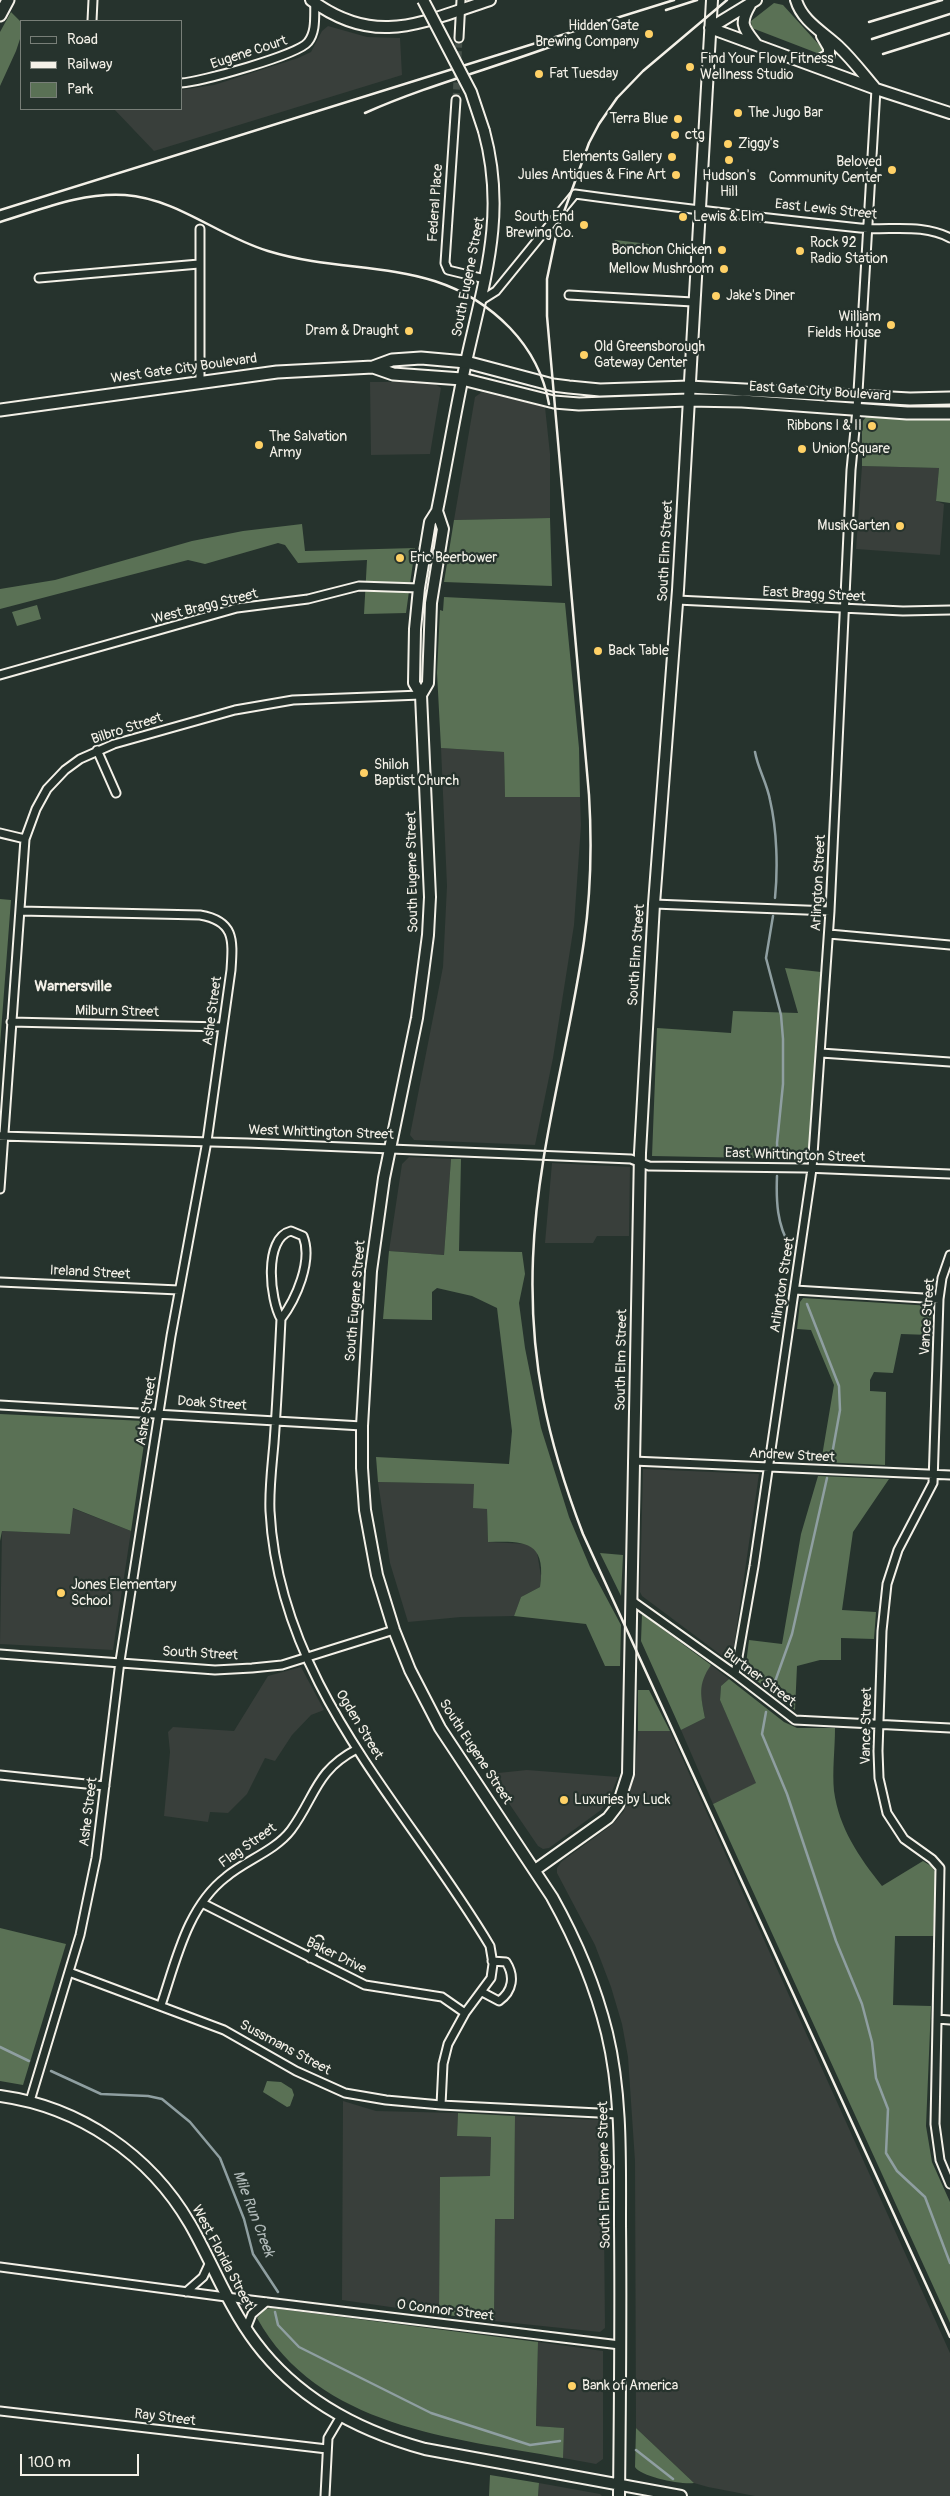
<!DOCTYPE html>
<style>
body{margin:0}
#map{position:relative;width:950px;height:2496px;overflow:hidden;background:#26332d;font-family:Pangolin,sans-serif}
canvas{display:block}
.legend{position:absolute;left:20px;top:20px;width:162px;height:90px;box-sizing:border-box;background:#26332d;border:1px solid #787f78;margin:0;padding:6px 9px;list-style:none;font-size:15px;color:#f4f1e8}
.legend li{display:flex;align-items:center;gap:10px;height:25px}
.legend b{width:25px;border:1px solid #787f78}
.scale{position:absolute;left:20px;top:2454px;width:119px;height:22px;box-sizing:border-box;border:2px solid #f4f1e8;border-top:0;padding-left:6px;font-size:15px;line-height:18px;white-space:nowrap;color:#f4f1e8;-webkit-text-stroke:4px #26332d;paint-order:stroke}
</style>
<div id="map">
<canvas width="950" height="2496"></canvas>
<ul class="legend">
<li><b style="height:6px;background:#26332d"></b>Road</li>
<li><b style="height:6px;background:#f4f1e8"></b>Railway</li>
<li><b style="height:14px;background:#5a7155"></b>Park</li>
</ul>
<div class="scale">100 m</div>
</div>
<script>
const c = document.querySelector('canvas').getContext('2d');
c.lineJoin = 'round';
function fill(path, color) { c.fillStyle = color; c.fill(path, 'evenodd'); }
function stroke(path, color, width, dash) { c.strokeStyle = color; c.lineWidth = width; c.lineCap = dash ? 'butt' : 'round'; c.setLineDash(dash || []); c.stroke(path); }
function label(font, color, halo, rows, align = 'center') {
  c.font = font + ' Pangolin,sans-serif'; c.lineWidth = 4.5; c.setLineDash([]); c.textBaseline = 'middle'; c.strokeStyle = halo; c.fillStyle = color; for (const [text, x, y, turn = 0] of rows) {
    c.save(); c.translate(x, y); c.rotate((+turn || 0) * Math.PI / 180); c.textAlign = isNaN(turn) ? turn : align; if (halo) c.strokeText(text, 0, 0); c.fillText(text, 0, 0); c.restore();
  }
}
const built = new Path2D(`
 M328,26l39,11 33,1 2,37 -248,76 -40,-42h67v-19l33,-5 84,-27 13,-6 11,-21z
 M370,382h54l11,2 6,4 -11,66 -59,1z
 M482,392l63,15 5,47v64l-96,2 21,-123z
 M862,466l77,2 -3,33 8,3 -4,51 -84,-6z
 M441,748l63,4 1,44 75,1 1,28 -7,100 -21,133 -18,87 -121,-5 -4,-5 33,-168 4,-81z
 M409,1157l42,2 -7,96 -55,-4 13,-87z
 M552,1163l78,4 -1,69h-32l-4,7h-48z
 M643,1469l116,5 -27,186 -3,1 -87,-65 -2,-4z
 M378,1482l96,2 13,25 1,33 41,2 8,8 4,24 -1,11 -19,10 -7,19 -53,1 -53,5 -18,-59z
 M72,1508l59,23 -18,119 -113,-6 2,-113 68,3z
 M711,1665l18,14 -8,7 -1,14 37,83 -44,21 -32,-74 24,-12 -5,-25 2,-16z
 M301,1667l23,43 -13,5 -19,20 -17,26 -10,-3 -18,36 -19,19 -18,-1 -2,10 -44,-6 6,-64 -2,-20 5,-5 61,4 34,-55z
 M638,1731h32l280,622v143h-195l-47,-9 -14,-4 -58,-55 -1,-267 -7,-104 -6,-33 -11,-37 -16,-42 -38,-72v-5l4,-6 52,-38 11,-13 11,-37z
 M527,1770l91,7 -7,17 -10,16 -52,38 -6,1 -5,-3 -49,-72z
 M343,2101l33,10 82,2 -1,23 34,1 -1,39 -50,2 -1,136 -97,-14z
 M515,2116l84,4 4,4 2,204 -5,4 -106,-11 1,-102h19z
 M538,2342l65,9v108l-7,5 -33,-6v-30l-27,-2z
 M539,2483l61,11 2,2h-64z`);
const green = new Path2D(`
 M774,3l9,2 39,43 1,5h-6l-65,-25 -1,-7z
 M11,12l10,10v14l-5,15 -16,35v-54z
 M615,240l34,4 -1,9 -33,-2 -4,-2z
 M872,416l78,2v85l-14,-2 3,-33 -77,-2v-44l4,-5z
 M550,518l2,68 -108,-4 10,-62z
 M302,524l3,27 110,-3 -9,65 -42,1 3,-54 -69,3 -13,-18 -7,-2 -73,21 -17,-4 -188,49v-20l55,-9 137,-39 51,-10z
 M444,597l121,6 14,145 1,49h-75l-1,-45 -63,-4 -4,-75 3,-63 3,1z
 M37,605l4,14 -24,7 -5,-14z
 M0,899l11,1 -11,145z
 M785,968l36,4 -13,187 -156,-3 5,-128 74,5 2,-22 65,2z
 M451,1159h10l-2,92 63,1 3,22 -6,29 6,45 16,80 28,89 21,50 31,58 -1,41h-15l-19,-42 -72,-8 7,-19 19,-10c7,-47 -16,-46 -52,-45l-1,-33 -14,-1 1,-24 -96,-2 -2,-25 133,7 3,-33 -15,-123 -25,-12 -35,-8 -5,4v28l-49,-1 6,-68 55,4z
 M803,1298l129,8 -2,29 -29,-1 -8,39 -19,-1 -4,8v11l16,1 -1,73 -64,-3 13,-77 -23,-55 -14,-1 3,-27z
 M0,1414l144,7 3,3 -16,107 -58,-23 -3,26 -68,-3 -2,10z
 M818,1476l71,3 -36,53 -11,78 34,2 -2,27 -33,-1v22h-21l-23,6 -2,44 -50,-38 4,-32 33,4 19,-110z
 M600,1553l23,2 -2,41z
 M642,1614l69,51c-14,20 -10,31 -6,53l-24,12 -40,-89z
 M729,1679l55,43 13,6h38c0,21 -3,43 -1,63 5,37 25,66 48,95l41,-25 8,5 5,7 -3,63h-38l-2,69 38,1 -5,120 6,36 18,40v121l-237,-519 43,-21 -36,-83 1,-14z
 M638,1690h11l21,41h-32z
 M0,1928l66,16 -43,141 -23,-4z
 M267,2081l14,1 11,7 2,6 -4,11 -3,1 -24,-15z
 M458,2113l57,3 -1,103h-19l-1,102 -55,-7 1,-137 50,-1 1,-39 -34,-1z
 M271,2308l267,34 -2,84 28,2 -1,30c-110,-20 -245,-30 -306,-140l8,-9z
 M636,2428l58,55c-12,2 -53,-6 -59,-16z
 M490,2475l49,8 -1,13h-49z`);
const stream = new Path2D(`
 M755,752c3,17 12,31 15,48 7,30 8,68 5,98
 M773,916l-7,42 15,57 2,24v45l-6,59 1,15
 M777,1176c-1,25 0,49 13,70
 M807,1304l32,82 1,24 -9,50
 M772,1690l20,-56 35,-156
 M766,1712l-4,22 25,60 49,147 26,63 10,38 4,36 12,31 -2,44 11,18 28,26 25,66
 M0,2047l29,14
 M51,2071l50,23 47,2 14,3 28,23 30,36 24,61 9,35 25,38
 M275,2312l3,13 21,22 132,66 99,32 30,-4
 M636,2450l37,29`);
const streetTunnel = new Path2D(`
 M456,100l3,-62`);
const street = new Path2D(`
 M92,21l1,-21
 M459,38l2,-38
 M181,83c19,-1 117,-28 127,-41 9,-11 6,-28 7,-41
 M456,100l-11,163 3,7 37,9
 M39,278l160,-14
 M569,295l124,7
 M480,301l16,-10 79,-97c95,13 190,24 285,34 29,3 63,-5 90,10
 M200,382v-153
 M677,600l226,11 47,-1
 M0,675l237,-67 71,-9 51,-13 60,2
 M97,750l19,43
 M0,833l25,6
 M654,904l176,7
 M20,911l180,4c35,6 33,25 31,55l-24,171 -36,195 -51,325 -24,197 -16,77 -50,166
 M829,934l121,11
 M11,1022l212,5
 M821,1053l129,9
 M0,1136l247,7 384,16 18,7 156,2 145,6
 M0,1189l25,-350 11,-30 11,-20 18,-19 15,-11 34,-15 121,-34 58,-10 128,-5
 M950,1255l-8,23 -3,21 -6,184 -35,67 -11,34 -5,47 -4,120 1,27 8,35 17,26 28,20 8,9 -5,256 5,36 10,24
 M0,1282l179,8
 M795,1290l144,9
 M281,1319c-11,-19 -18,-81 10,-88l12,5c10,25 -7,63 -22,83 -2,42 -4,83 -7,124 -2,23 -5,46 -4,68 9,174 136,294 220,435l3,18 -2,14 -26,35 -17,31 -5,20 -2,41
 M0,1405l362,21
 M633,1461l317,14
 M631,1600l104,74 60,46 155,8
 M0,1654l215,16 37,-2 30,-3 112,-35
 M735,1674l19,-108 58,-397 18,-258 21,-441 6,-61 19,-320
 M0,1775l105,11
 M202,1903l163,82 77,12 23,16
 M310,1958l9,-18
 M69,1972l155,58 72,41 49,22 41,7 55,5 177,9
 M482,1992l17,9c14,-10 16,-25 7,-39l-14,-1
 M161,2005c15,-44 26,-98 65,-128 20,-17 49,-26 65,-47 25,-34 24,-59 66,-81
 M937,2019l13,1
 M0,2267l226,30 394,48
 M186,2292l17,-15 7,-15
 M246,2329l6,-15 14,-12
 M0,2411l327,38
 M325,2496l3,-58 13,-22`);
const secondary = new Path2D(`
 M311,0c65,48 111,22 179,0
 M796,0c6,21 27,32 42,46 14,13 25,28 37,42
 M750,5c-11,19 -7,22 6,39
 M710,28l166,61 74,24
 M710,28l46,-28
 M812,64l17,-9v-7l-7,-12
 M484,131c23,84 0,149 -18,231 -11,50 -19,100 -29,149l-7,11 -11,66 -4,41 -1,54 7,12 9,202 -2,38 -11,83 -33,160 -13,93 -9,155v42l3,42 12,65 17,55 16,40 30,58 112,169c24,43 43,87 55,136 15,62 13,128 13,191 1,91 0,181 -1,272
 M421,695l7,-12 3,-80 12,-74 -6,-18
 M535,1870l73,-52 10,-13 10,-31 12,-621 14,-249 24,-314 34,-590
 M0,2096c80,11 150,59 190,128 23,40 38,82 66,119 42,56 103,88 169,106l256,47`);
const primary = new Path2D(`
 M0,15l8,-15
 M373,367l20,7 69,5 92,23 25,2 109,-4 54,1 165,12h43
 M0,410l277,-38 96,-5 19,-7 29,-2 45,4 87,23 16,2 31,3 89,-3 221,12 40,-1`);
const rail = new Path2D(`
 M727,0l-84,71 -26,27 -18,26 -10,19 -32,88 -10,48v37l42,479c3,49 2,97 -5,146 -15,106 -47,210 -51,317 -4,101 14,182 50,276l367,803
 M666,10l31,-10
 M869,22l73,-22
 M872,39l78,-25
 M883,54l67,-21
 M365,113c63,-28 129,-45 193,-69
 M0,210l674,-210
 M0,222c40,-12 82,-30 125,-27 53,4 93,41 143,56 88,27 170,3 242,77 20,21 34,48 39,76`);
const secondaryBridge = new Path2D(`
 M423,0l48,92 13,39`);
const markers = [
 [649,34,5,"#ffd166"],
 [690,67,5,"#ffd166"],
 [539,74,5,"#ffd166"],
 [738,113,5,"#ffd166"],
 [678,119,5,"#ffd166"],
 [675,135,5,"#ffd166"],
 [728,144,5,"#ffd166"],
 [672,157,5,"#ffd166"],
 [729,160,5,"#ffd166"],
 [892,170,5,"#ffd166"],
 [676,175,5,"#ffd166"],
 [683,217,5,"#ffd166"],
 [584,225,5,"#ffd166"],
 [722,250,5,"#ffd166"],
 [800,251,5,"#ffd166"],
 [724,269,5,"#ffd166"],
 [716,296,5,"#ffd166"],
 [891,325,5,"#ffd166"],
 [409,331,5,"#ffd166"],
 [584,355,5,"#ffd166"],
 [872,426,5,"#ffd166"],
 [259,445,5,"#ffd166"],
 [802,449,5,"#ffd166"],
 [900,526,5,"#ffd166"],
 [400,558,5,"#ffd166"],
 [598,651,5,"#ffd166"],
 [364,773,5,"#ffd166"],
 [61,1593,5,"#ffd166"],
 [564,1800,5,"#ffd166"],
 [572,2386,5,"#ffd166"]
];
const poiNames = [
 ["Hidden Gate",639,26,"right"],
 ["Brewing Company",639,42,"right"],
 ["Find Your Flow Fitness",700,59],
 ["Wellness Studio",700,75],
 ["Fat Tuesday",549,74],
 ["The Jugo Bar",748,113],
 ["Terra Blue",668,119,"right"],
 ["ctg",685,135],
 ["Ziggy's",738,144],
 ["Elements Gallery",662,157,"right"],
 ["Beloved",882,162,"right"],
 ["Community Center",882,178,"right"],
 ["Jules Antiques & Fine Art",666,175,"right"],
 ["Hudson's",729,176,"center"],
 ["Hill",729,192,"center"],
 ["South End",574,217,"right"],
 ["Brewing Co.",574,233,"right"],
 ["Lewis & Elm",693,217],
 ["Rock 92",810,243],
 ["Radio Station",810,259],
 ["Bonchon Chicken",712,250,"right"],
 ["Mellow Mushroom",714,269,"right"],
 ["Jake's Diner",726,296],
 ["William",881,317,"right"],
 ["Fields House",881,333,"right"],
 ["Dram & Draught",399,331,"right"],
 ["Old Greensborough",594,347],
 ["Gateway Center",594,363],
 ["Ribbons I & II",862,426,"right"],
 ["The Salvation",269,437],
 ["Army",269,453],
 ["Union Square",812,449],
 ["MusikGarten",890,526,"right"],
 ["Eric Beerbower",410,558],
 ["Back Table",608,651],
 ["Shiloh",374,765],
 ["Baptist Church",374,781],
 ["Jones Elementary",71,1585],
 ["School",71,1601],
 ["Luxuries by Luck",574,1800],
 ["Bank of America",582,2386]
];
const streetNames = [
 ["Eugene Court",249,53,-18],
 ["Federal Place",436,203,-86],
 ["East Lewis Street",826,210,6],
 ["South Eugene Street",469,277,-79],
 ["West Gate City Boulevard",184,369,-8],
 ["East Gate City Boulevard",820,392,4],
 ["South Elm Street",666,551,-87],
 ["East Bragg Street",814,595,3],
 ["West Bragg Street",205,607,-14],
 ["Bilbro Street",127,729,-18],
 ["South Eugene Street",413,872,-91],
 ["Arlington Street",819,883,-87],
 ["South Elm Street",637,955,-86],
 ["Ashe Street",213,1011,-82],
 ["Milburn Street",117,1012,1],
 ["West Whittington Street",321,1133,2],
 ["East Whittington Street",795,1156,2],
 ["Ireland Street",90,1273,3],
 ["Arlington Street",783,1285,-81],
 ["South Eugene Street",356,1301,-85],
 ["Vance Street",928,1317,-86],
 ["South Elm Street",622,1360,-89],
 ["Doak Street",212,1404,4],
 ["Ashe Street",147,1411,-81],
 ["Andrew Street",792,1456,3],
 ["South Street",200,1654,3],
 ["Burtner Street",759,1678,37],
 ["Ogden Street",359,1725,59],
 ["Vance Street",867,1726,-89],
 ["South Eugene Street",475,1752,57],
 ["Ashe Street",89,1812,-83],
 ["Flag Street",248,1846,-35],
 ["Baker Drive",336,1956,26],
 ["Sussmans Street",285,2048,28],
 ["South Elm Eugene Street",605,2175,-91],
 ["West Florida Street",222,2257,62],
 ["O Connor Street",445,2311,7],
 ["Ray Street",165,2418,7]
];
const neighbourhoodNames = [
 ["Warnersville",73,987]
];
const waterNames = [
 ["Mile Run Creek",253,2214,69]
];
fill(built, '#393f3b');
fill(green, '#5a7155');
stroke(stream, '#8f9fa1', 2.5);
stroke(streetTunnel, '#455049', 7, [7, 3.5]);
stroke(street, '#f4f1e8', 11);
stroke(secondary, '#f4f1e8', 14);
stroke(primary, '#f4f1e8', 15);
stroke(street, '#26332d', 7);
stroke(secondary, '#26332d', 10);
stroke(primary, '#26332d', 11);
stroke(rail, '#f4f1e8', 2.5);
stroke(secondaryBridge, '#f4f1e8', 14, []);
stroke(secondaryBridge, '#26332d', 10);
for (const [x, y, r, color] of markers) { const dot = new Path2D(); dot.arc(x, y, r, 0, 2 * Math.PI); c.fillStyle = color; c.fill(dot); stroke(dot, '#26332d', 2); }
label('14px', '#f4f1e8', '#26332d', poiNames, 'left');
label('14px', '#f4f1e8', '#26332d', streetNames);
label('bold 15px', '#f4f1e8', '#26332d', neighbourhoodNames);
label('italic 15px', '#b1bab9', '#26332d', waterNames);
</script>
